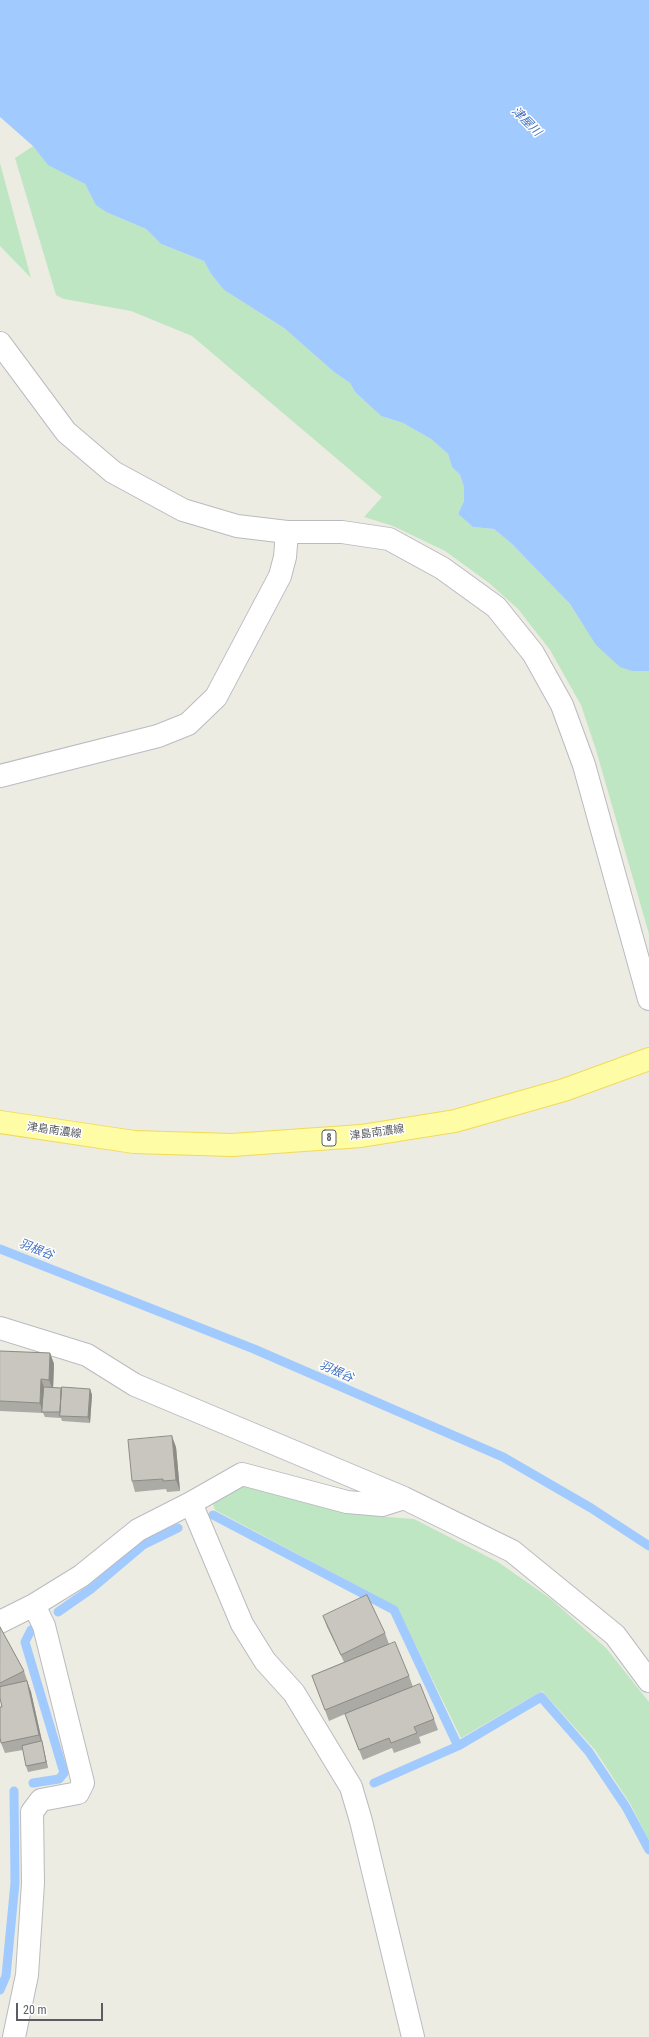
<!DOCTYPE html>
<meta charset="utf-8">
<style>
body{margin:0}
#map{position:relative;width:649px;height:2037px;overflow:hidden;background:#edece2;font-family:"Roboto Condensed",sans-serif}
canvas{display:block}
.scale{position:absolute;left:16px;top:2003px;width:87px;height:18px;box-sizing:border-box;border:2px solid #5a5d63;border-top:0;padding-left:5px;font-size:12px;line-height:14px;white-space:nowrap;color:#5a5d63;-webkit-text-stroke:3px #fff;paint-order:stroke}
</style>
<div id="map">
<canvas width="649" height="2037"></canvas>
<div class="scale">20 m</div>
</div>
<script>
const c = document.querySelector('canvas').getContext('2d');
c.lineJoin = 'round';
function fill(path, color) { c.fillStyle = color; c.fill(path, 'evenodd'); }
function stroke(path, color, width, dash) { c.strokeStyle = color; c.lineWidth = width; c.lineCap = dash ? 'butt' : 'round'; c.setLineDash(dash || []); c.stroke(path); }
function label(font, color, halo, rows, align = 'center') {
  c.font = font + ' "Roboto Condensed","Noto Sans JP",sans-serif'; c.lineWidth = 3; c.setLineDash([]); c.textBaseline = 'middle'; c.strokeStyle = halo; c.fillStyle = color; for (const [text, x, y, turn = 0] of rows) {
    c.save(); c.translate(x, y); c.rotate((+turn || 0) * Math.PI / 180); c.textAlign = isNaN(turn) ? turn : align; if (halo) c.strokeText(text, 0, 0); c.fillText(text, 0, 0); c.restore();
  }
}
const green = new Path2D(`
 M33,146l16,19 36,19 11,20 10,8 40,17 15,15 43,17 7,13 13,16 60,38 50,44 16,11 5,9 26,24 22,7 28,16 17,15 4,13 8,8 4,12v14l-6,13 15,13 21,2 18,15 58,60 14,22 48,45h17v263l-53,-184 -15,-45 -31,-55 -32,-41 -29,-26 -44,-32 -52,-25 -29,-9 18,-20 -190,-161 -61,-25 -67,-12 -8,-4 -41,-137z
 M0,163l31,115 -31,-32z
 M251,1482l110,33 53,4 84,43 53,37 55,49 43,54v139l-18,-36 -36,-55 -53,-59 -81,47 -64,-131 -182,-97 -3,-9z`);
const water = new Path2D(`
 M0,0h649v671h-17l-12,-4 -24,-22 -26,-41 -58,-60 -18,-15 -21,-2 -15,-13 6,-13v-14l-4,-12 -8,-8 -4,-13 -17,-15 -28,-16 -22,-7 -26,-24 -5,-9 -16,-11 -50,-44 -60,-38 -13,-16 -7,-13 -43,-17 -15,-15 -40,-17 -10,-7 -11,-21 -37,-19 -15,-19 -33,-29z`);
const stream = new Path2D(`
 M0,1249l254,100 249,108 88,51 58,38
 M213,1515l181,95 64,136 83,-49 48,55 37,55 23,43
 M58,1612l33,-23 52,-44 35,-17
 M31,1630l-6,12 39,131 -5,6 -26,4
 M374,1783l84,-37
 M0,1990l6,-14 9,-93 -1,-92`);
const minor = new Path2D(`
 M0,343l66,89 47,40 70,38 54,16 50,6h55l47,7 53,29 54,39 37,46 29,52 22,60 65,234
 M0,776l158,-40 30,-12 28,-27 64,-121 5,-19 2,-25
 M0,1328l87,27 48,30 269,113 108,53 103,84 34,46
 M191,1503l51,121 23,37 29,32 57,94 10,34 52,216
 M0,1622l34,-17 47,-29 57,-46 53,-27 51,-29 105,28 35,3 22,-7
 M14,2037l13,-62 6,-92 -1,-71 9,-12 37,-7 5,-10 -39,-157 -10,-21`);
const major = new Path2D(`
 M0,1122l134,20 98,3 129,-9 94,-15 109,-31 85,-31`);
const wall = new Path2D(`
 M0,1351l50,2 4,11 -1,23 8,1 1,2 28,-1 2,6 -2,28 -28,-2 -1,-3 -16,-1 -2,-4 -43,-2z
 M176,1447l4,44 -13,1 -1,-3 -31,3 -3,-11z
 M323,1616l62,17 4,11 20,32 4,11 21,32 4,11 -19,7 2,6 -27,10 -2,-5 -29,12 -18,-46 -16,7 -17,-45 32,-14 -17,-35z
 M0,1627l24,44 7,21 17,76 -20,4 -2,-6 -3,-16 -18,3 -4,-10 1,-36 -2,-9z`);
const shadedWall = new Path2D(`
 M50,1353l4,11 -1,27 -4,-11z
 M41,1379l4,11 -2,22 -3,-9z
 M61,1388l2,5 -2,23 -1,-4z
 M90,1389l2,6 -2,28 -2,-6z
 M172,1436l4,11 4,44 -4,-11z
 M27,1681l4,11 17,76 -2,-6 -4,-18 -3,-9z`);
const building = new Path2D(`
 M0,1351l50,2 -1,27 -8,-1 -1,24 -40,-2z
 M44,1387l17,1 -1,24h-18z
 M62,1387l28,2 -2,28 -28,-1z
 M172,1436l4,44 -13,1v-2l-31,2 -4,-41z
 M367,1595l18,38 -44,22 -18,-39z
 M0,1627l24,44 -24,12z
 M395,1642l14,34 -84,34 -13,-34z
 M27,1681l12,54 -38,8 -1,-6v-30h2l-2,-9v-11z
 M420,1684l14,35 -20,8 3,6 -26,10 -2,-5 -30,12 -14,-36z
 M42,1741l4,21 -20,4 -4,-20z`);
const shields = [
 [329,1138,14]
];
const shieldNames = [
 ["8",329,1138]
];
const streetNames = [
 ["津島南濃線",54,1131,8],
 ["津島南濃線",377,1133,-8]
];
const waterNames = [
 ["津屋川",526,122,45],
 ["羽根谷",36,1250,21],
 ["羽根谷",336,1372,24]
];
fill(green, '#bee6c3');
fill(water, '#a1caff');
stroke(stream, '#a1caff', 9);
stroke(minor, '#babbc1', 24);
stroke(major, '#f2da56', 24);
stroke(minor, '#fff', 22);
stroke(major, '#fffca6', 22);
fill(wall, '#acaaa4');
fill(shadedWall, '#8c8b86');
fill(building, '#c8c6bf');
stroke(building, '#8c8b86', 1);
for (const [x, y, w] of shields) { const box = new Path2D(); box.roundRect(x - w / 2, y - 8, w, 16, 3); c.fillStyle = '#fff'; c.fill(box); stroke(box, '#5a5d63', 1); }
label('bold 10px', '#5a5d63', null, shieldNames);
label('11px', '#5a5d63', '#fff', streetNames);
label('italic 12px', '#4271c3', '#fff', waterNames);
</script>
